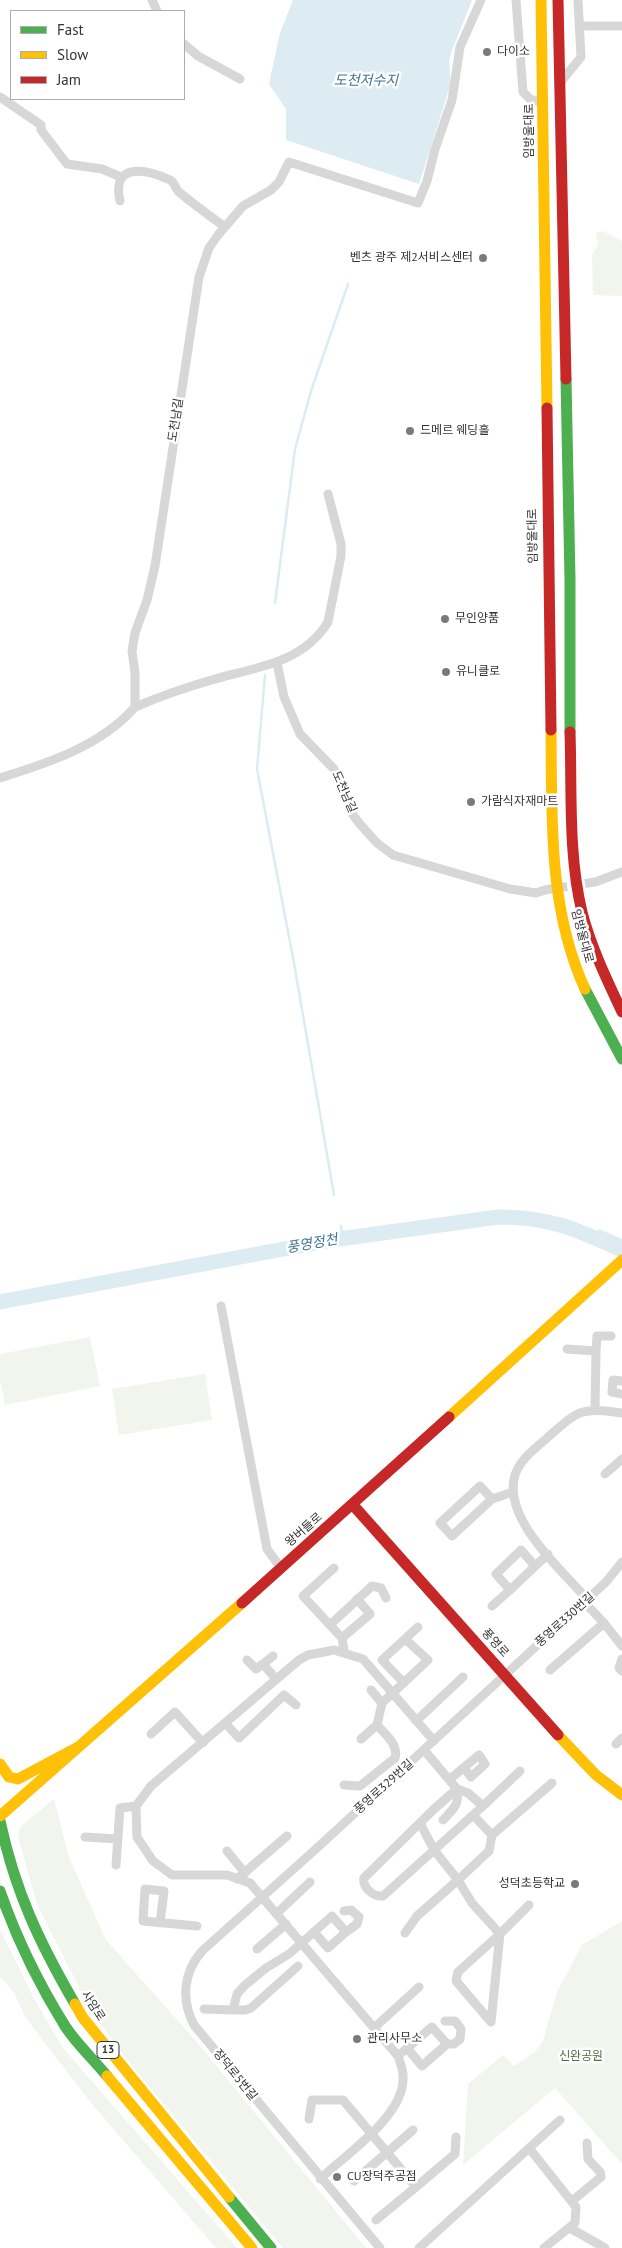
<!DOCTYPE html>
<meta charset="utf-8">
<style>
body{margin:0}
#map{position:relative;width:622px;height:2248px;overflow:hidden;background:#fff;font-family:"PT Sans",sans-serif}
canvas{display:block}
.legend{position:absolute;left:10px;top:10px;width:175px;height:90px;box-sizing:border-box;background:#fff;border:1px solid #adadad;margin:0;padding:6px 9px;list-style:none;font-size:15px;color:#333}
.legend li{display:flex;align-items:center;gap:10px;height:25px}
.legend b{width:25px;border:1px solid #adadad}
</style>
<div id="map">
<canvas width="622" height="2248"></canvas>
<ul class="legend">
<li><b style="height:6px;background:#4caf50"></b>Fast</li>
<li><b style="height:6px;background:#ffc107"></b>Slow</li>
<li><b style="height:6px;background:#c62828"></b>Jam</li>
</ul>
</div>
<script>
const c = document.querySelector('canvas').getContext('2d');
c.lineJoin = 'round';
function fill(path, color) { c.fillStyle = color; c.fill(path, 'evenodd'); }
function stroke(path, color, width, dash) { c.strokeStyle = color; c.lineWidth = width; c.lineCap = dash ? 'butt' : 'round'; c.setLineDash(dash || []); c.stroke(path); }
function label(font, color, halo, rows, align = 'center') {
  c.font = font + ' "PT Sans","Noto Sans KR",sans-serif'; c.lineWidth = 5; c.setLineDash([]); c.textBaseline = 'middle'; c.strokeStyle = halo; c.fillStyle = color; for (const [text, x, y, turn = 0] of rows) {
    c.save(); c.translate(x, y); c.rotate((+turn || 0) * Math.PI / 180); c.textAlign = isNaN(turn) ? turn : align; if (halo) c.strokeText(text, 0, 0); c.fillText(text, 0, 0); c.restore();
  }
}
const green = new Path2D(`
 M603,231l19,10v55l-29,-1 -1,-40 6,-11 -2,-11z
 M90,1337l10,49 -95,19 -5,-25v-26z
 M205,1374l7,46 -93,15 -7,-46z
 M54,1799l14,56 38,85 90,101 170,207h-83l-155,-187 -36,-48 -55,-109 -19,-67 2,-10z
 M622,1921v243l-67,-76 -92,77 5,-81 35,-29 11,11 21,-14 8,-11 14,-49 25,-47z
 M0,1929l33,68 30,51 174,200h-21l-124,-144 -55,-71 -12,-17 -11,-23 -14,-17z`);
const water = new Path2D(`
 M293,0h179l-21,53 -2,8 2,22 -32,101 -133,-44v-31l-17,-25 11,-51z
 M599,1229l23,10v16l-30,-14z`);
const stream = new Path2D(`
 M275,603l20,-154 16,-58 37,-107
 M265,675l-8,94 37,194 40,232
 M341,1226l2,13`);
const river = new Path2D(`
 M0,1302l332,-62 166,-23c52,0 78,12 124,33`);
const streetTunnel = new Path2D(`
 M545,890l50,-8`);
const street = new Path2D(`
 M152,0l5,11
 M516,0l7,92 7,7 13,4
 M579,26h43
 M184,44l14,12 42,23
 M560,83l21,-26 -3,-57
 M0,97l41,28v5l26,34 35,5 19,8
 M120,201c-9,-39 26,-32 50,-21 6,3 4,8 9,12 14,12 30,23 46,35
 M277,663l7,34 16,37 34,35 17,43 8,11 18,20 16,12 117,34 26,4 9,-3
 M135,707c26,-11 52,-20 80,-28 42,-12 88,-16 113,-57l13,-66v-12l-13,-50
 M0,778c48,-15 101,-32 135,-71v-34l-3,-22 3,-18 12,-33 8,-34 44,-289 10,-29 9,-13 25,-29 28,-16 8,-8 10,-20 129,41 9,-22 8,-32 17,-49 8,-53 21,-47
 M595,882l27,-10
 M221,1306l46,243 14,19
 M567,1349l29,2 -1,58
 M596,1351l1,-15h14
 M622,1381l-9,-1 -1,12 10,2
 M605,1474l17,-15
 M492,1499l-12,-13 -40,37 12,13 40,-37 21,-7
 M535,1566l-14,-16 -25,24 14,16 38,-36
 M334,1568l-31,28 39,42 2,13
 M587,1599c-26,-30 -85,-80 -72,-124 5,-16 21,-27 32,-37 32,-28 33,-31 75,-25
 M492,1606l18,-16
 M604,1623l18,23
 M331,1624l41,-38 9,2 5,10
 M342,1638l28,-24 -13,-15
 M622,1659l-3,9 3,3
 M247,1660l9,9 7,-5 13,15
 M263,1664l10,-8
 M550,1670l54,-47 -20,-21
 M404,1683l-22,-23 36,-33
 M371,1690l11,13
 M416,1721l47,-44
 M225,1723l14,15 45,-43 12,10
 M151,1734l24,-22 28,31
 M361,1739l16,-14 5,-22 46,-43 -23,-21
 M616,1744l6,-6
 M424,1750l33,39 -23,20 -70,69c-2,10 10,19 19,18l100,-90
 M450,1779l29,-24 6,9 -14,13 -7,-9
 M344,1785l16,1 35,-28c4,-13 -10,-24 -18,-33
 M457,1789l11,4 15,13 37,-35
 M473,1815l19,20 -3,16 -31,29 14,23 28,31 -42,38 -2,9 35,41 9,-88 29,-29
 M443,1820c9,-10 18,-16 13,-29
 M492,1835l60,-52
 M85,1837l33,2
 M227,1851l18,22
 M116,1865l4,-57 16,-2
 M237,1879l50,-43
 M344,1911l7,-1 8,7 -2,7 -11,8
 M276,1914l34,-32
 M160,1923l4,-32 -19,-2 -2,32 54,5
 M405,1933l12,-17 41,-36 -24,-30 -14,-27
 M257,1949l29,-25
 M204,2009l29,1 4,-16 7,-8 22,-18 23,-14 43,-38 14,16 -18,16 -14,-16
 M233,2010h12l6,-2 47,-42
 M445,2021h10l6,8 -1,10 -6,5h-7
 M375,2027l44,-40
 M398,2056l9,-8 15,18 25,-22 -15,-17 -25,21
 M309,2119l3,-19h31l73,87 -40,33
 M529,2148l47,59 -1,16 -31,25
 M320,2179c26,-25 83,-62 83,-100 1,-8 -3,-16 -5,-23l-148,-173 -23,-8h-55l-19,-14 -16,-24 -1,-31 15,-20 148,-126 9,-5 26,-5 29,9 71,82
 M354,2181l59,-51
 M416,2187l39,-33 1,-17
 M572,2201l29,-24 -1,-5 -12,-13 -1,-16
 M570,2228l35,20
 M380,2248l-186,-223c-13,-25 -11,-52 8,-74l115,-103 289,-266 16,-20
 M419,2248l141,-128`);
const fast = new Path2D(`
 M566,379l4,201v152
 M585,989l37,70
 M0,1821c15,70 39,121 75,183
 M0,1891c16,46 39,93 65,135 11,17 28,33 42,50
 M229,2197l42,51`);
const slow = new Path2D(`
 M541,0l6,408
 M551,730c1,88 -3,178 34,259
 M449,1417l173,-157
 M558,1735l38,40 26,20
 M0,1764l9,13 9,2 60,-32
 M0,1816l242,-213
 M75,2004l8,14 146,179
 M107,2076l145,172`);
const jam = new Path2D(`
 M558,0l8,379
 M547,408l4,322
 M570,732c2,60 -2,122 12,180 9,35 25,68 40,100
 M353,1505l205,230
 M242,1603l207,-186`);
const markers = [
 [487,52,5,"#7a7a7a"],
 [483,258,5,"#7a7a7a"],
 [410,431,5,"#7a7a7a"],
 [445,619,5,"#7a7a7a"],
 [446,672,5,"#7a7a7a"],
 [471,802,5,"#7a7a7a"],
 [575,1884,5,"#7a7a7a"],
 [357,2039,5,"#7a7a7a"],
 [337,2177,5,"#7a7a7a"]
];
const shields = [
 [108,2050,22]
];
const shieldNames = [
 ["13",108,2050]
];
const poiNames = [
 ["다이소",497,52],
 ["벤츠 광주 제2서비스센터",473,258,"right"],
 ["드메르 웨딩홀",420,431],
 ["무인양품",455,619],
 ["유니클로",456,672],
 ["가람식자재마트",481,802],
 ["성덕초등학교",565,1884,"right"],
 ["관리사무소",367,2039],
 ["CU장덕주공점",347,2177]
];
const streetNames = [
 ["임방울대로",530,131,-90],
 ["도천남길",176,420,-81],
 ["임방울대로",533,536,-91],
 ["도천남길",344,792,66],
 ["임방울대로",582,936,75],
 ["왕버들로",304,1530,-41],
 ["풍영로330번길",565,1620,-42],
 ["풍영로",495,1643,48],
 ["풍영로329번길",384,1787,-42],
 ["사암로",93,2006,57],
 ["장덕로5번길",235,2075,51]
];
const parkNames = [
 ["신완공원",581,2057]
];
const waterNames = [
 ["도천저수지",366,81],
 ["풍영정천",312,1244,-10]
];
fill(green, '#f1f5ed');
fill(water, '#ddebf3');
stroke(stream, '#ddebf3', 2.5);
stroke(river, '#ddebf3', 15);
stroke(streetTunnel, '#d6d6d6', 9, [9, 4.5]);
stroke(street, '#d7d7d7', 9);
stroke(fast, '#4caf50', 11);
stroke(slow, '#ffc107', 11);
stroke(jam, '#c62828', 11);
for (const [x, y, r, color] of markers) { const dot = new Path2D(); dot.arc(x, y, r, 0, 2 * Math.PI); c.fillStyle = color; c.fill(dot); stroke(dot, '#fff', 2); }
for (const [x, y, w] of shields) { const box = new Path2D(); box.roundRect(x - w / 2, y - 8.5, w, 17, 4); c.fillStyle = '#fff'; c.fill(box); stroke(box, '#333', 1); }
label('bold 11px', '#333', null, shieldNames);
label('12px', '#333', '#fff', poiNames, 'left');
label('12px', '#333', '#fff', streetNames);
label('12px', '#56703f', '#fff', parkNames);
label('italic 14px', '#3f7597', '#fff', waterNames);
</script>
